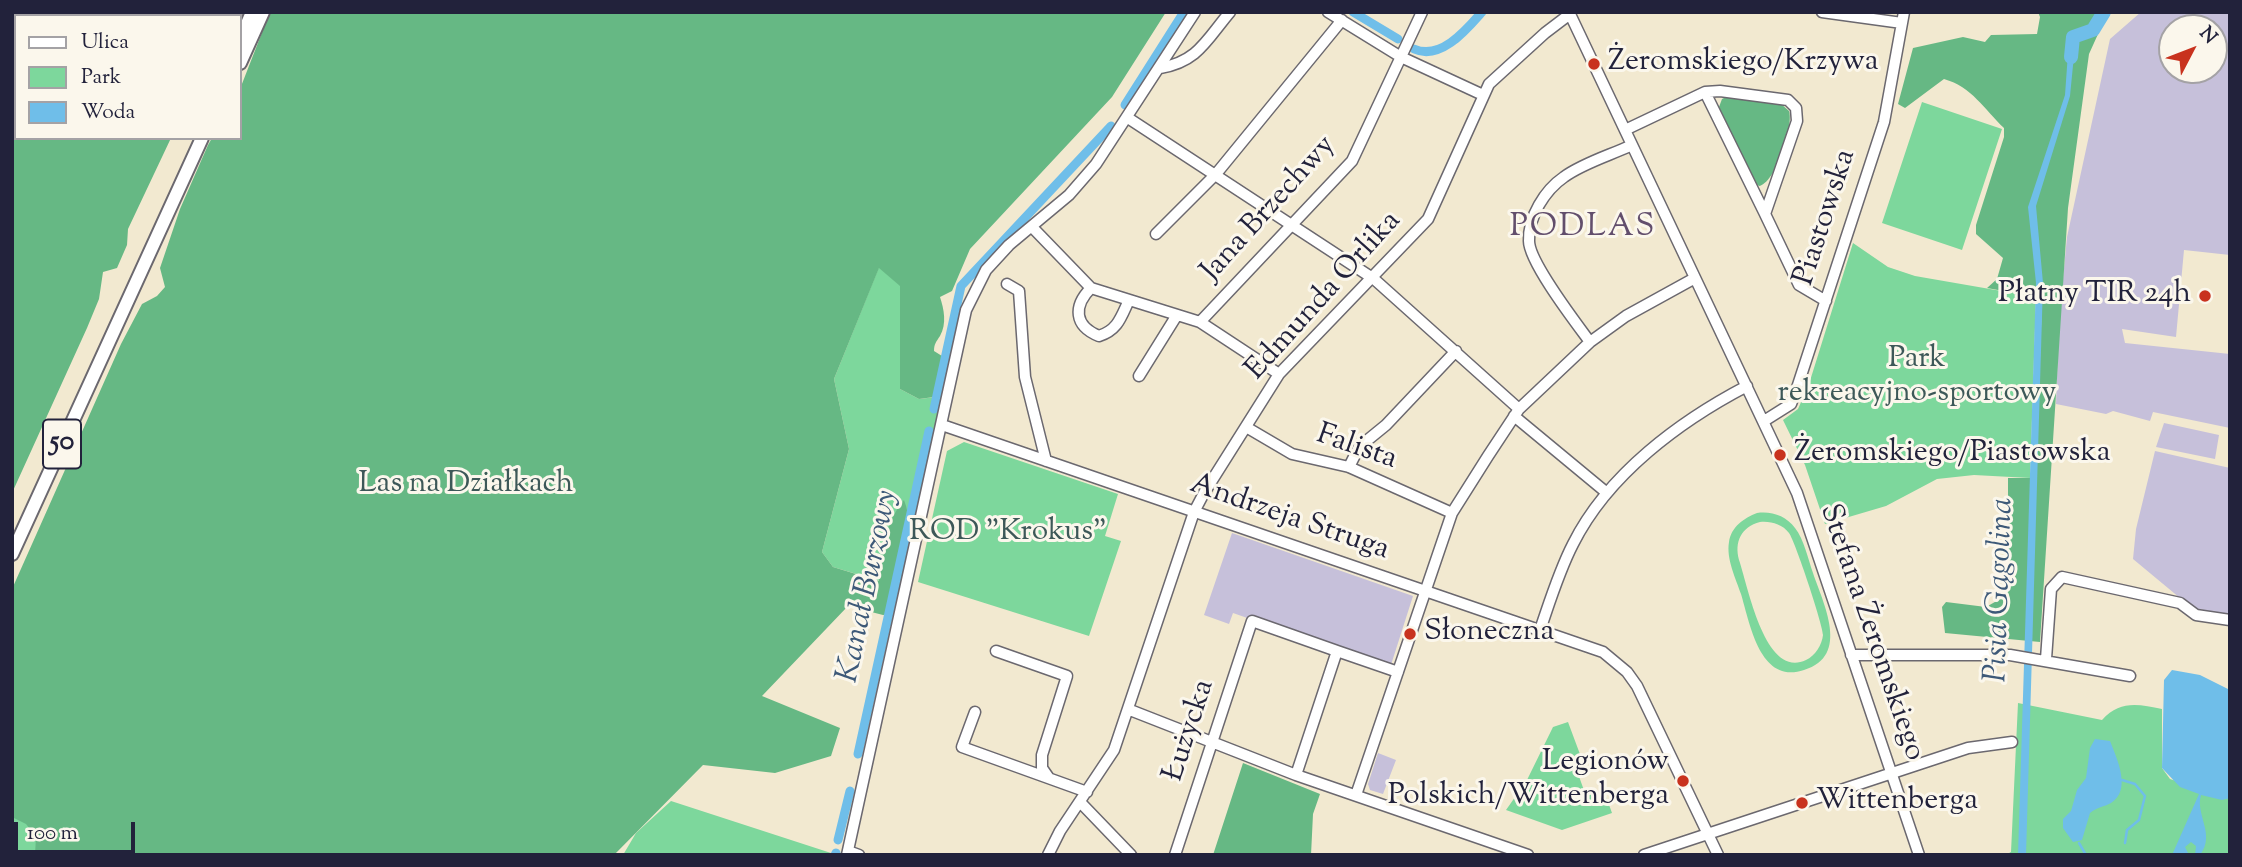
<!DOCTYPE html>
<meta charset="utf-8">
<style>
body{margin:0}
#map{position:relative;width:2242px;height:867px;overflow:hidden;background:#f2e9d0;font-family:"Sorts Mill Goudy",serif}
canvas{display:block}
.frame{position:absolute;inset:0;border:14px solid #22223b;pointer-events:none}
.legend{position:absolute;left:14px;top:14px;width:228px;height:126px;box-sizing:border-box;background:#fbf7ec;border:2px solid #a4a2a5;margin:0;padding:9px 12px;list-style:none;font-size:21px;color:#22223b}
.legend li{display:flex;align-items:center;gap:14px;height:35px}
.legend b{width:35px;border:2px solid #a4a2a5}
.north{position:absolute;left:2158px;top:14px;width:70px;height:70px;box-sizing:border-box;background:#fbf7ec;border:2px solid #a4a2a5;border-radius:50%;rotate:48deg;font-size:19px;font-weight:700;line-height:28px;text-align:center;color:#22223b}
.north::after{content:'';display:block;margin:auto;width:24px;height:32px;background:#c8321e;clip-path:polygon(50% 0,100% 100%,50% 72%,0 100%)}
.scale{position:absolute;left:14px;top:822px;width:121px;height:32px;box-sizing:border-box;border:4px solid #22223b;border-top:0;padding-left:9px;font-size:21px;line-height:24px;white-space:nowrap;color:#22223b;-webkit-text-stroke:5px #fbf7ec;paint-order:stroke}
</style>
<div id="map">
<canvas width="2242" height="867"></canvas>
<div class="frame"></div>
<ul class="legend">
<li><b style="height:9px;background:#fff"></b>Ulica</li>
<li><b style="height:19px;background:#7dd79c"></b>Park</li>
<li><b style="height:19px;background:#6fbee9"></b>Woda</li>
</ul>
<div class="north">N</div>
<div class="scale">100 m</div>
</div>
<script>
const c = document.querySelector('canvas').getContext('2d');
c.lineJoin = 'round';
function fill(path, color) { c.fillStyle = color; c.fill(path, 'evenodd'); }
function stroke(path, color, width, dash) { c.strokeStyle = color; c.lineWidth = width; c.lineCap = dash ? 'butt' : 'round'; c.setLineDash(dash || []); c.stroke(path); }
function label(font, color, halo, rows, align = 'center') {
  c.font = font + ' "Sorts Mill Goudy",serif'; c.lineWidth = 6; c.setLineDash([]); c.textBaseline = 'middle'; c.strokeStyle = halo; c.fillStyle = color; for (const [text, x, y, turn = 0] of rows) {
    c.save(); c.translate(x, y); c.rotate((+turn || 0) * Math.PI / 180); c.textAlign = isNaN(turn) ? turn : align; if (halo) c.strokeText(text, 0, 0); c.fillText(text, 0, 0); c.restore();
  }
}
const industrial = new Path2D(`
 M2141,12h89v243l-46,-5 -8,87 -54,-8 3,14 105,11v74l-77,-16 -3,9 -37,-10 -7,3 -50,-10 3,-84 8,-83 43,-198zM2172,28h42v42h-42z
 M2164,423l55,12 -4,24 -59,-12z
 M2155,451l75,17v147l-38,-7 -59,-49 3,-30z
 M1232,533l181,63 -23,72 -157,-55 -4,11 -25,-9z
 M1378,753l18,7 -13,34 -13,-4 -2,-6z`);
const green = new Path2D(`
 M1922,102l80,27 -40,121 -80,-27z
 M1853,243l35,24 27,9 121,21 -6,181 -56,-3 -37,4 -51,27 -61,18 -20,-59 -22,-45 15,-11 11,-25z
 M879,267l21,18v104l19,10 25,-3 -30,137 -8,-9 2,-13 -17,10 -11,60 -47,-14 -11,-15 27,-103 -15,-70z
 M964,442l154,52 -13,42 16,5 -32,95 -171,-54 29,-131z
 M1757,513c15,-2 29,3 38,15 9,11 13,31 18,45 10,30 38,83 -9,97 -44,15 -54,-46 -63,-76 -5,-15 -15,-35 -12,-52 2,-15 15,-24 28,-29zM1760,522c11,-1 22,2 29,11 6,8 34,92 34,102 -1,10 -8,21 -17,25 -41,20 -58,-74 -67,-100 -5,-18 2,-33 21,-38z
 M2018,703l84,17c18,-20 36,-16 60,-11v59l8,11 60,19v57h-225l6,-3z
 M1568,722l16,43 -8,3 10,28 18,-5 8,22 -50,17 -56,-20 21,-30 26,-53z
 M12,801l51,54h-51z
 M671,801l160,52 -1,2h-207l13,-22z`);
const forest = new Path2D(`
 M12,12h216l-2,4h-210v122h155l-43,91 -1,16 -10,23 -14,4 -4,27 -12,29 -75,165z
 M270,12h896l-54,85 -142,152 -18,42 -12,6c4,12 7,27 0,39 -4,6 -6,8 -6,15l8,5 -8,41 -15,2 -19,-10v-103l-21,-18 -45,111 15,70 -27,103 11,15 46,14c-1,-24 8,-62 25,-81 13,33 -4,80 -11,114l-10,1 -35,-9 -86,90 78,32 -9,28 -56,17 -72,-8 -89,90h-579l1,-18 -10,-13 -14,-7v-228l109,-245 21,-40 15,-8 8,-9 -5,-19 20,-59 28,-64 4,-7h28v-49z
 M2038,12h70l-19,42 -21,154 -28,434 -95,-9 -3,-26 4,-5 40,5 16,-9 6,-19v-101h28l6,-180 -55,-10 10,-9 6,-21 -27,-24v-9l28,-88v-9c-20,-19 -32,-41 -60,-49l-39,29 -7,-4 15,-56 50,-11 22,5 6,-7 46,-1 3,-17z
 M1728,96l52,7 9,8c5,16 -14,73 -30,75l-5,-4 -35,-75 3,-8z
 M1243,763l77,31 -7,20 -2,41h-98z`);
const water = new Path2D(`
 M2076,35l-6,61 -34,110 7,77 -17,572h-8l18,-572 -8,-76 37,-112 4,-56z
 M2172,670l28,5 30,15v108l-8,2 -21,-5c-6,20 15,39 -1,60h-5l1,-9 -5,-4 -6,5 4,8h-17l27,-61 -19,-7 -18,-19 2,-88z
 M2095,739l15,2c7,18 22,49 1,62 -7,4 -14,4 -21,10l-8,27 -9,2 -10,-14v-9l8,-8 6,-21 9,-12 4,-30z`);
const stream = new Path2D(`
 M2122,780l13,4 10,12 -6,24 -12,10 -2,13
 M2079,843l7,12`);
const canal = new Path2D(`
 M1353,12l45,27
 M1414,49c27,12 53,-20 68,-37
 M1125,105l59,-93
 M934,409l27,-123 150,-160
 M858,754l71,-323
 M838,840l12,-49
 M835,855l1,-2`);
const river = new Path2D(`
 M2071,57l2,-20 20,-7 11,-18`);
const minor = new Path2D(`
 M1328,12l73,45 82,38
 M1569,12l228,481 122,362
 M1822,12l80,11
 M1160,68c38,-6 47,-29 70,-56
 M1705,92l60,122
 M1128,118l246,161 145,130
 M1625,130l80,-38 15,-1 68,9 8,8 1,13 -32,93 34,71 27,16
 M1032,227l59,61 109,34 79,52
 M1156,234l60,-60 126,-154
 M1007,284l12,7 6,86 21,84
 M1091,288c-18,18 -17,38 8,48 19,-6 22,-19 30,-36
 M1200,322l152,-161 70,-149
 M1590,342c-14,-19 -61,-80 -61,-101 -1,-24 16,-51 35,-64 19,-14 47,-22 68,-32
 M1139,376l38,-61
 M1514,416l93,77
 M1764,421l27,-17 5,-13 88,-269 20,-110
 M942,425l661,227 24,20 10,14 81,169
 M1246,427l46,27 57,13 103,46
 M1349,467l10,-20 27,-22 70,-74
 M1540,630c10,-29 19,-59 33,-86 35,-70 107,-123 174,-158
 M996,651l71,25 -25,79v13l7,10
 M1851,655h159l120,21
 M2046,659l5,-70 11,-12 118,26 16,12 34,5
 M1130,710l166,65 232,80
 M975,712l-13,35 125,45
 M1296,775l41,-124 61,21
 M1356,795l96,-282 36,-57 31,-47 71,-67 36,-26 69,-38
 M1080,802l51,53
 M848,851l11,4
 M847,855l119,-545 20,-40 23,-25 60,-50 27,-31 99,-152
 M1048,855l12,-24 54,-81 80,-238 10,-19 75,-119 149,-155 61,-135 56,-51 25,-19
 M1175,855l77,-234 85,30
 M1644,855l324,-107 44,-6`);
const major = new Path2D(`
 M240,40l12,-28
 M240,63l23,-51
 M12,554l190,-416`);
const markers = [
 [1594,64,7,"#c8321e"],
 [2205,296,7,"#c8321e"],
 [1780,455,7,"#c8321e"],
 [1410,634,7,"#c8321e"],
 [1683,781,7,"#c8321e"],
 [1802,803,7,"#c8321e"]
];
const shields = [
 [62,444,38]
];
const shieldNames = [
 ["50",62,444]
];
const poiNames = [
 ["Żeromskiego/Krzywa",1608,64],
 ["Płatny TIR 24h",2191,296,"right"],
 ["Żeromskiego/Piastowska",1794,455],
 ["Słoneczna",1424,634],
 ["Legionów",1669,764,"right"],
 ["Polskich/Wittenberga",1669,798,"right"],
 ["Wittenberga",1816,803]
];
const streetNames = [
 ["Jana Brzechwy",1270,210,-48],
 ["Piastowska",1827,218,-72],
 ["Edmunda Orlika",1325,297,-48],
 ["Falista",1356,449,19],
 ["Andrzeja Struga",1289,519,19],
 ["Stefana Żeromskiego",1870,633,71],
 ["Łużycka",1191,731,-72]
];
const parkNames = [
 ["Park",1917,361],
 ["rekreacyjno-sportowy",1917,395],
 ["Las na Działkach",466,486],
 ["ROD \"Krokus\"",1008,534]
];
const neighbourhoodNames = [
 ["PODLAS",1583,230]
];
const waterNames = [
 ["Kanał Burzowy",870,587,-78],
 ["Pisia Gągolina",2002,590,-88]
];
fill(industrial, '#c6c0da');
fill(green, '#7dd79c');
fill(forest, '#66b884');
fill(water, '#6fbee9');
stroke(stream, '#6fbee9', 2.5);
stroke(canal, '#6fbee9', 9);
stroke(river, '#6fbee9', 14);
stroke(minor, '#6b686f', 13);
stroke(major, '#6b686f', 16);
stroke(minor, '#fff', 10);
stroke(major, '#fff', 12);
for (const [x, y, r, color] of markers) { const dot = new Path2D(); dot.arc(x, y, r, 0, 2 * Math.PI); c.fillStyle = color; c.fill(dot); stroke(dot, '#fbf7ec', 2.5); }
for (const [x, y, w] of shields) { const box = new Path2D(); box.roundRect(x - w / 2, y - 24.5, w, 49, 5); c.fillStyle = '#fbf7ec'; c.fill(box); stroke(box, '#22223b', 2); }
label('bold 28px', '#22223b', null, shieldNames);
label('30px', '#22223b', '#fbf7ec', poiNames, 'left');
label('30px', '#22223b', '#fbf7ec', streetNames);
label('30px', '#3d5858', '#fbf7ec', parkNames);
c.letterSpacing = '2px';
label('32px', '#624e6c', '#fbf7ec', neighbourhoodNames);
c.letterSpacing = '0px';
label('italic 32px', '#3d5978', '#fbf7ec', waterNames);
</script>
